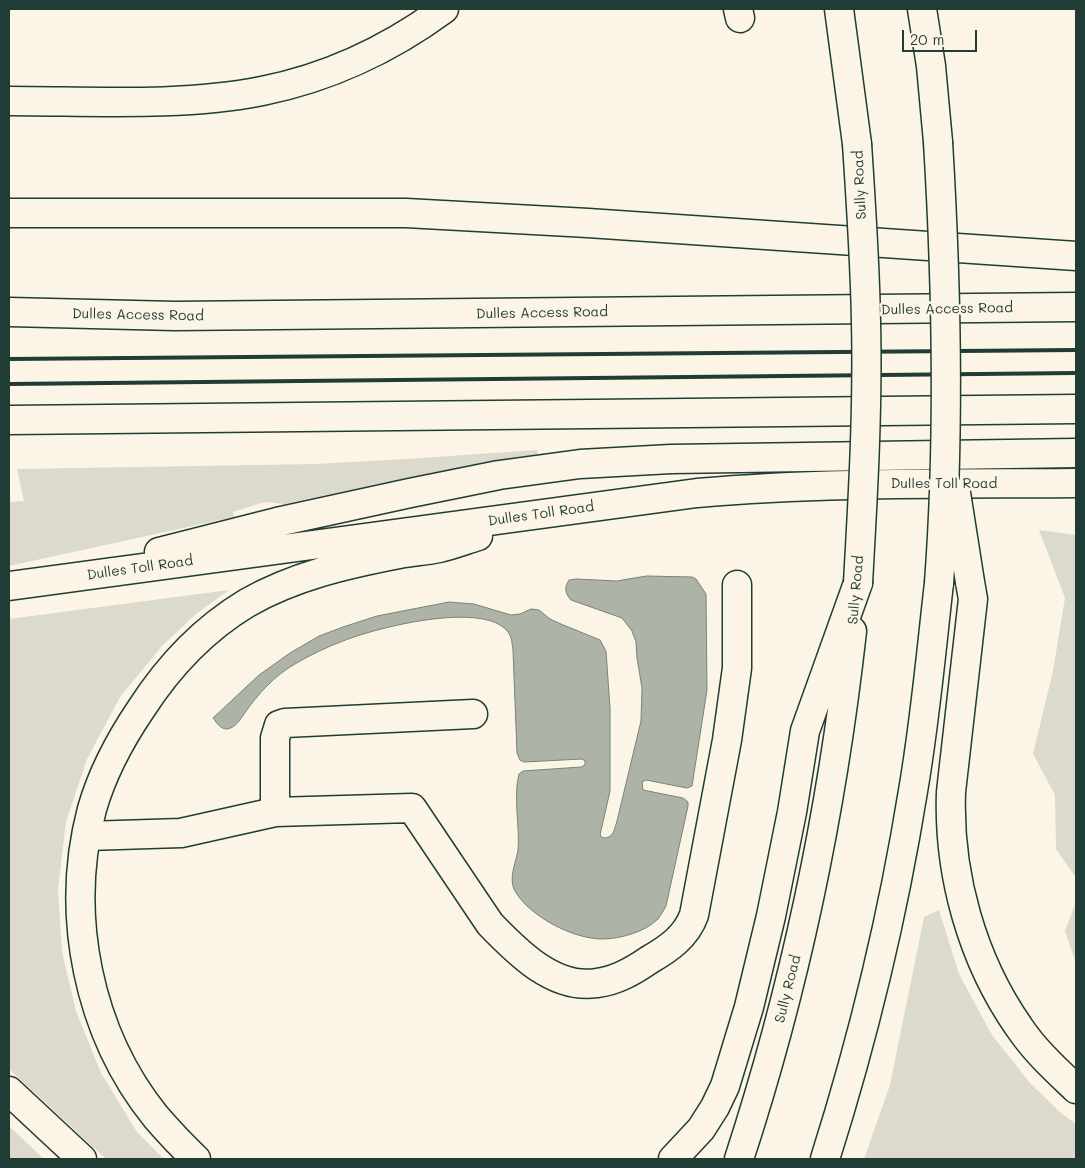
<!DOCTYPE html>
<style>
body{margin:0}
#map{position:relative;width:1085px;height:1168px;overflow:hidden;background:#fcf5e5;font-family:Mali,sans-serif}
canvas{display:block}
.frame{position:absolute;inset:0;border:10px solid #1f3d34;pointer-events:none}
.scale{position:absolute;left:902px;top:30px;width:75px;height:22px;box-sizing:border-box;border:2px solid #1f3d34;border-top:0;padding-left:6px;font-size:15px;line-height:18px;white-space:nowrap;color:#1f3d34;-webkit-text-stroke:4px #fcf5e5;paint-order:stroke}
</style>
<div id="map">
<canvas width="1085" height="1168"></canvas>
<div class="frame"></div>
<div class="scale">20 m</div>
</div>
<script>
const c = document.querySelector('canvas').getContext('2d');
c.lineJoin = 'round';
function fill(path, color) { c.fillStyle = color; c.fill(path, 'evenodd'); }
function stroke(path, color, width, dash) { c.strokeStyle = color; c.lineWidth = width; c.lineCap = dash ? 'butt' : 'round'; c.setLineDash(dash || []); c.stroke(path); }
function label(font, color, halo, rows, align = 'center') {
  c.font = font + ' Mali,sans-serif'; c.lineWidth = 5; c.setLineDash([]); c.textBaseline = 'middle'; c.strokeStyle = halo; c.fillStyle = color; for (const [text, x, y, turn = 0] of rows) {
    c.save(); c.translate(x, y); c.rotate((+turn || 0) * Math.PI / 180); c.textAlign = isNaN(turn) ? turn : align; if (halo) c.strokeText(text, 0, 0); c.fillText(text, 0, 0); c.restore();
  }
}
const green = new Path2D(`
 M537,450l1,6 -155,27 -99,21 -19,-2 -32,10 1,5 -225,49v-64l15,-1 -7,-32 298,-5 91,-5z
 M1039,530l37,5v343l-20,-29 -1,-54 -22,-41 20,-83 12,-73z
 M229,590l-33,24 -34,32 -42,51 -33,62 -21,63 -8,67 4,63 14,59 25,62 36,59 27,27h-58l-97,-90v-450z
 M1076,901v62l-11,-32z
 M939,910l20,64 33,61 38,48 31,30 15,11v35h-212l26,-74 34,-168z
 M9,1126l35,33h-35z`);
const water = new Path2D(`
 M647,576l45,1 4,2 10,15 1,96 -15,96 -5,2 -41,-8 -4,2 1,8 40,8 5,4v4l-22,100c-2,4 -5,9 -8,13 -13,13 -38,20 -56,20 -29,0 -73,-23 -87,-48 -7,-12 1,-29 3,-41 2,-23 -5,-54 1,-76l4,-3 58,-4 4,-2v-4l-3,-2 -58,3 -4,-2 -3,-7 -4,-103c-1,-6 -1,-13 -5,-18 -24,-32 -133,-4 -165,9 -16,6 -33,14 -48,23 -21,12 -37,30 -51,50 -4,6 -9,14 -17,15 -7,0 -11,-7 -14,-11l46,-43 31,-22 29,-17 24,-9 34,-11 72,-14 25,2 37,11 9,-1 11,-5 8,1 11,9 11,5 39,16 6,11 4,57v83l-10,44 3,3c11,0 11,-8 14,-17l24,-100 1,-33 -5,-30 -1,-16 -4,-11 -10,-13 -51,-18c-6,-7 -7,-12 -2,-20l8,-1 39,2z`);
const minor = new Path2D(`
 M738,9l2,9
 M275,812v-74l4,-13 6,-2 188,-9
 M87,836l94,-3 94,-21 137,-4 78,116c27,28 64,66 107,59 19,-2 36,-12 52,-23 19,-11 37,-23 45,-45l33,-175 10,-72v-83`);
const highway = new Path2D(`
 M839,9l18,135
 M922,9l9,57 7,76
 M9,101c82,0 173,6 253,-10 66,-13 129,-43 182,-82
 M9,213h397l182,10 488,33
 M9,312l166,4 901,-9
 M9,420l1067,-11
 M159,552l118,-30 133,-29 89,-18 81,-11 91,-5 405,-6
 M970,582l3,17 -22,193c-3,82 21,168 68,235 16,24 37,43 57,62
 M9,586l688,-93c126,-11 253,-9 379,-10
 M9,1091l73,68
 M196,1159c-14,-13 -27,-27 -40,-42 -68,-84 -92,-203 -64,-308 10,-35 28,-69 49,-100 27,-42 63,-80 106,-106 47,-27 100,-39 152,-49 14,-3 27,-3 40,-6 13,-3 26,-8 39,-12
 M673,1159l28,-30 14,-22 10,-21 24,-79 22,-91 21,-104 13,-81 53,-148
 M739,1159c56,-171 93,-348 113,-528
 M825,1159c38,-120 68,-244 88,-368 12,-69 18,-138 26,-208`);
const rail = new Path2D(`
 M9,359l1067,-9
 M9,384l1067,-11`);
const highwayBridge = new Path2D(`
 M938,142c9,148 12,294 1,441
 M857,144c4,59 8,119 9,178 2,87 -3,174 -8,261
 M956,493l14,89`);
const streetNames = [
 ["Sully Road",860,185,-93],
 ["Dulles Access Road",947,309,-1],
 ["Dulles Access Road",542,313,-1],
 ["Dulles Access Road",138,315,1],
 ["Dulles Toll Road",944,484],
 ["Dulles Toll Road",541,514,-8],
 ["Dulles Toll Road",140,568,-8],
 ["Sully Road",856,590,-85],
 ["Sully Road",788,989,-76]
];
fill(green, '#dcdacc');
fill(water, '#aeb3a7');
stroke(water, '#758479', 1);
stroke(minor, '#1f3d34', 31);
stroke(highway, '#1f3d34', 31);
stroke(minor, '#fcf5e5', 28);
stroke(highway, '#fcf5e5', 28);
stroke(rail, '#1f3d34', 4);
stroke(highwayBridge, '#1f3d34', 31, []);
stroke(highwayBridge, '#fcf5e5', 28);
label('14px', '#1f3d34', '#fcf5e5', streetNames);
</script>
